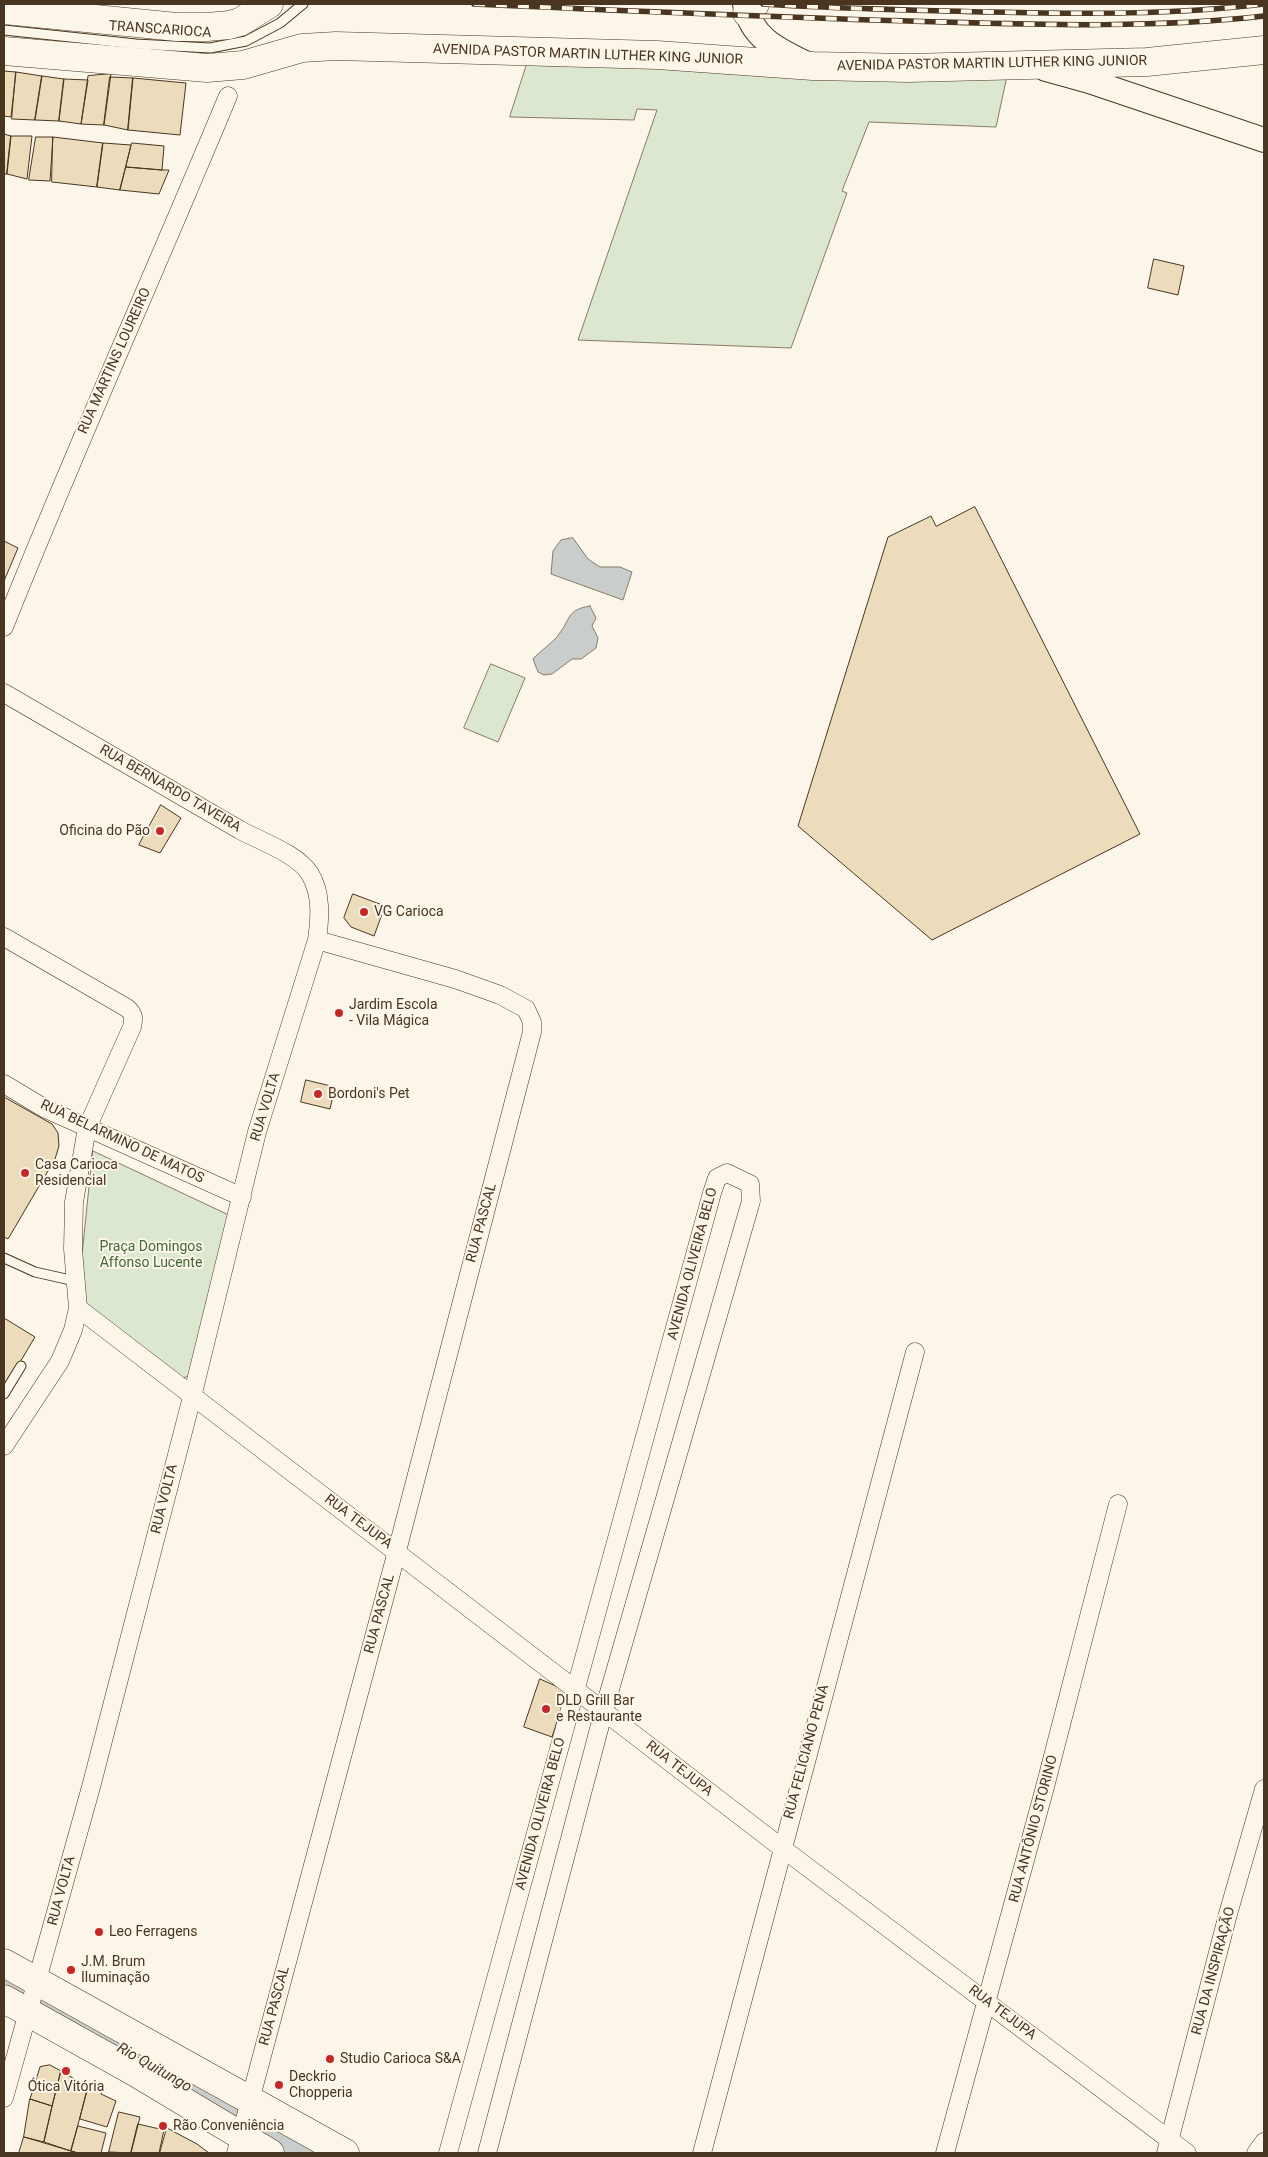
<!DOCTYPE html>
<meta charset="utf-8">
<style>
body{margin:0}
#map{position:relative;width:1268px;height:2157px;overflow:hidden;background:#fbf6e9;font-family:Roboto,sans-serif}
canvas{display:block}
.frame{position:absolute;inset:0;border:5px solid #4a3520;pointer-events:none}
</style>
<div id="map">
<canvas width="1268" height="2157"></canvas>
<div class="frame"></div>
</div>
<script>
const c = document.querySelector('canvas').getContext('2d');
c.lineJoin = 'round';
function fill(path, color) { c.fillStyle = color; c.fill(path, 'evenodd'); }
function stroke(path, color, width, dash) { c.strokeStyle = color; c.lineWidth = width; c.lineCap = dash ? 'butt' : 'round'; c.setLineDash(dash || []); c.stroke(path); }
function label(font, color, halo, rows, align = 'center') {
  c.font = font + ' Roboto,sans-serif'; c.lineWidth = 4; c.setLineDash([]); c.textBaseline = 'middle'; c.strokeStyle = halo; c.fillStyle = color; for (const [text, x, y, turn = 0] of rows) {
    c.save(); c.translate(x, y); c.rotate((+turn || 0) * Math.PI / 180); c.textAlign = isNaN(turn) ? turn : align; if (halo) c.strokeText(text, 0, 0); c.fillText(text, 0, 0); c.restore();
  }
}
const green = new Path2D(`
 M527,64l480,12 -11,51 -127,-5 -27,69 5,2 -56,155 -213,-8 79,-230 -20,-1 -3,11 -124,-3z
 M491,664l34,14 -27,64 -34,-14z
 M93,1151l140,66 -41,159 -17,3 -90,-74 -6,-19z`);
const water = new Path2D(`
 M573,538l15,21 12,8h20l12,5 -9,28 -72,-26 2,-23 8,-11z
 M590,606l6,12 -4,8 6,12 -2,10 -15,11h-9l-20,15 -8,1 -6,-3 -5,-13c7,-8 21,-17 26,-25 12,-15 7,-24 31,-28z`);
const river = new Path2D(`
 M4,1982l300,171`);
const building = new Path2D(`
 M4,71l12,1 -5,45 -7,-1z
 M16,72l26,4 -7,44 -23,-1z
 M111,74l-7,51 -23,-1 7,-48z
 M42,76l22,3 -5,42 -24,-1z
 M110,77l23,1 -5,52 -24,-5z
 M133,78l53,5 -6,52 -52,-5z
 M64,79l24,1 -7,44 -22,-3z
 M4,134l7,2 -4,38h-3z
 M11,136h21l-5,43 -20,-5z
 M36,137h17l-3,44 -21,-1z
 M53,137l50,6 -6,44 -45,-5z
 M103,143l28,2 -11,45 -23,-3z
 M132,143l32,3 -2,24 -36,-3z
 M126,167l36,3h7l-10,24 -39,-4z
 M1154,259l30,7 -6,29 -30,-7z
 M975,507l165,327 -208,106 -134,-114 90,-289 43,-21 5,10z
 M4,541l14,7 -14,33z
 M161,805l20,13 -21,35 -21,-8z
 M353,894l32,12 -11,30 -23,-9 -7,-9z
 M306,1080l29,7 -5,22 -29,-7z
 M4,1097l48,27 6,9 1,13 -4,13 -47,80 -4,-2z
 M4,1318l31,19 -31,52z
 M540,1679l27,12 -15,46 -28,-10z
 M50,2065l11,6 -9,35 -22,-7 10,-32z
 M61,2071l27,16 -17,64 -27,-9z
 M88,2087l14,4 -1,3 15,7 -9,26 -27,-8z
 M30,2099l22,7 -8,36 -20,-5z
 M119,2112l21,5 -9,36 -22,-1z
 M138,2124l26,6 -5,23h-28z
 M78,2126l28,7 -5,20h-23l-7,-2z
 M167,2128l30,16 12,9h-49z
 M24,2137l47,14 7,2h-59z`);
const lane = new Path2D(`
 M4,30l132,14 74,4 36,-7 34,-18 23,-19
 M4,1258l31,14 40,9
 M4,1394l17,-28`);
const street = new Path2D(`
 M4,627c71,-178 150,-353 224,-531
 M4,693c78,46 157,91 236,137 20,11 58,24 70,44 12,20 10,44 7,66l-60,192 -65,265 -101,390 -87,311
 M4,937l123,71c7,6 7,10 5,19l-45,101 -13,74 -1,47 5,59 -5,22 -13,31 -56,85
 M4,1084l40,24 198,89
 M78,1308l704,540 405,305
 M236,2153l161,-602 135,-519v-10l-6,-13 -26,-14 -45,-16 -138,-39
 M448,2153l264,-960 5,-15 10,-5 23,11 1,17 -147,509 -117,443
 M702,2153l213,-801
 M945,2153l100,-366 73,-283
 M1166,2153l62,-239 36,-125
 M1256,2153l8,-11`);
const secondary = new Path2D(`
 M745,4c6,34 33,46 62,60
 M1046,69l43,12 175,59`);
const primary = new Path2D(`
 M4,10l173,17h30l22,-2 11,-3 29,-18
 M747,13l8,-9
 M4,51l203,17 36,-3 59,-17 34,-2 321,9 156,11 95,2 239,-6 117,-12
 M4,1963l341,190
 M4,1999l129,72 137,82`);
const rail = new Path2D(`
 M474,4c156,7 312,14 469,18 107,3 214,6 321,-6
 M763,4c76,5 152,6 228,8 92,2 182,3 273,-8`);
const markers = [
 [160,831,5,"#c62828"],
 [364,912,5,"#c62828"],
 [339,1013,5,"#c62828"],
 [318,1094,5,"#c62828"],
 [25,1173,5,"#c62828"],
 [546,1709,5,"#c62828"],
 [99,1932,5,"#c62828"],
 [71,1970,5,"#c62828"],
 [330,2059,5,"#c62828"],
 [66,2071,5,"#c62828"],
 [279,2085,5,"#c62828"],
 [163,2126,5,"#c62828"]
];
const streetNames = [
 ["TRANSCARIOCA",160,30,4],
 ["AVENIDA PASTOR MARTIN LUTHER KING JUNIOR",588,55,2],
 ["AVENIDA PASTOR MARTIN LUTHER KING JUNIOR",992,64,-1],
 ["RUA MARTINS LOUREIRO",115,361,-66],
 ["RUA BERNARDO TAVEIRA",170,789,30],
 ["RUA VOLTA",266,1107,-73],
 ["RUA BELARMINO DE MATOS",122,1142,25],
 ["RUA PASCAL",482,1223,-75],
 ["AVENIDA OLIVEIRA BELO",693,1264,-75],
 ["RUA VOLTA",165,1499,-76],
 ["RUA TEJUPA",358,1522,37],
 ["RUA PASCAL",380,1614,-75],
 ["RUA FELICIANO PENA",807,1752,-75],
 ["RUA TEJUPA",679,1769,38],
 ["AVENIDA OLIVEIRA BELO",541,1814,-75],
 ["RUA ANTÔNIO STORINO",1034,1829,-75],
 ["RUA VOLTA",62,1891,-75],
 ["RUA DA INSPIRAÇÃO",1214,1971,-75],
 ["RUA PASCAL",275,2006,-75],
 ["RUA TEJUPA",1002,2013,37]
];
const poiNames = [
 ["Oficina do Pão",150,831,"right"],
 ["VG Carioca",374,912],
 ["Jardim Escola",349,1005],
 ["- Vila Mágica",349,1021],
 ["Bordoni's Pet",328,1094],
 ["Casa Carioca",35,1165],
 ["Residencial",35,1181],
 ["DLD Grill Bar",556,1701],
 ["e Restaurante",556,1717],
 ["Leo Ferragens",109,1932],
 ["J.M. Brum",81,1962],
 ["Iluminação",81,1978],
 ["Studio Carioca S&A",340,2059],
 ["Deckrio",289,2077],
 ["Chopperia",289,2093],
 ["Ótica Vitória",66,2087,"center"],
 ["Rão Conveniência",173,2126]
];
const parkNames = [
 ["Praça Domingos",151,1247],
 ["Affonso Lucente",151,1263]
];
const waterNames = [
 ["Rio Quitungo",154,2068,30]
];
fill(green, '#dce7d0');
stroke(green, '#887966', 1);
fill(water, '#c9cecd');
stroke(water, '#887966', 1);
stroke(river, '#c9cecd', 34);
fill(building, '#ecdcbc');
stroke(building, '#4a3520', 1);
stroke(lane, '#4a3520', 11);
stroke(street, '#4a3520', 19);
stroke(secondary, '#4a3520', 26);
stroke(primary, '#4a3520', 29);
stroke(lane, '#fbf6e9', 9);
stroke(street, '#fbf6e9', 18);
stroke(secondary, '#fbf6e9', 24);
stroke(primary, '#fbf6e9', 28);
stroke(rail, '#4a3520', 5.5);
stroke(rail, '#fbf6e9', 4, [11]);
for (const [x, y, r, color] of markers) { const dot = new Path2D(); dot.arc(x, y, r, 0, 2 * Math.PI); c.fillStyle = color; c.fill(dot); stroke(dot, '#fbf6e9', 2); }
label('14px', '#4a3520', '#fbf6e9', streetNames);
label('14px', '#4a3520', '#fbf6e9', poiNames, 'left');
label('14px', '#436837', '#fbf6e9', parkNames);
label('italic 15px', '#4a3520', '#fbf6e9', waterNames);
</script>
